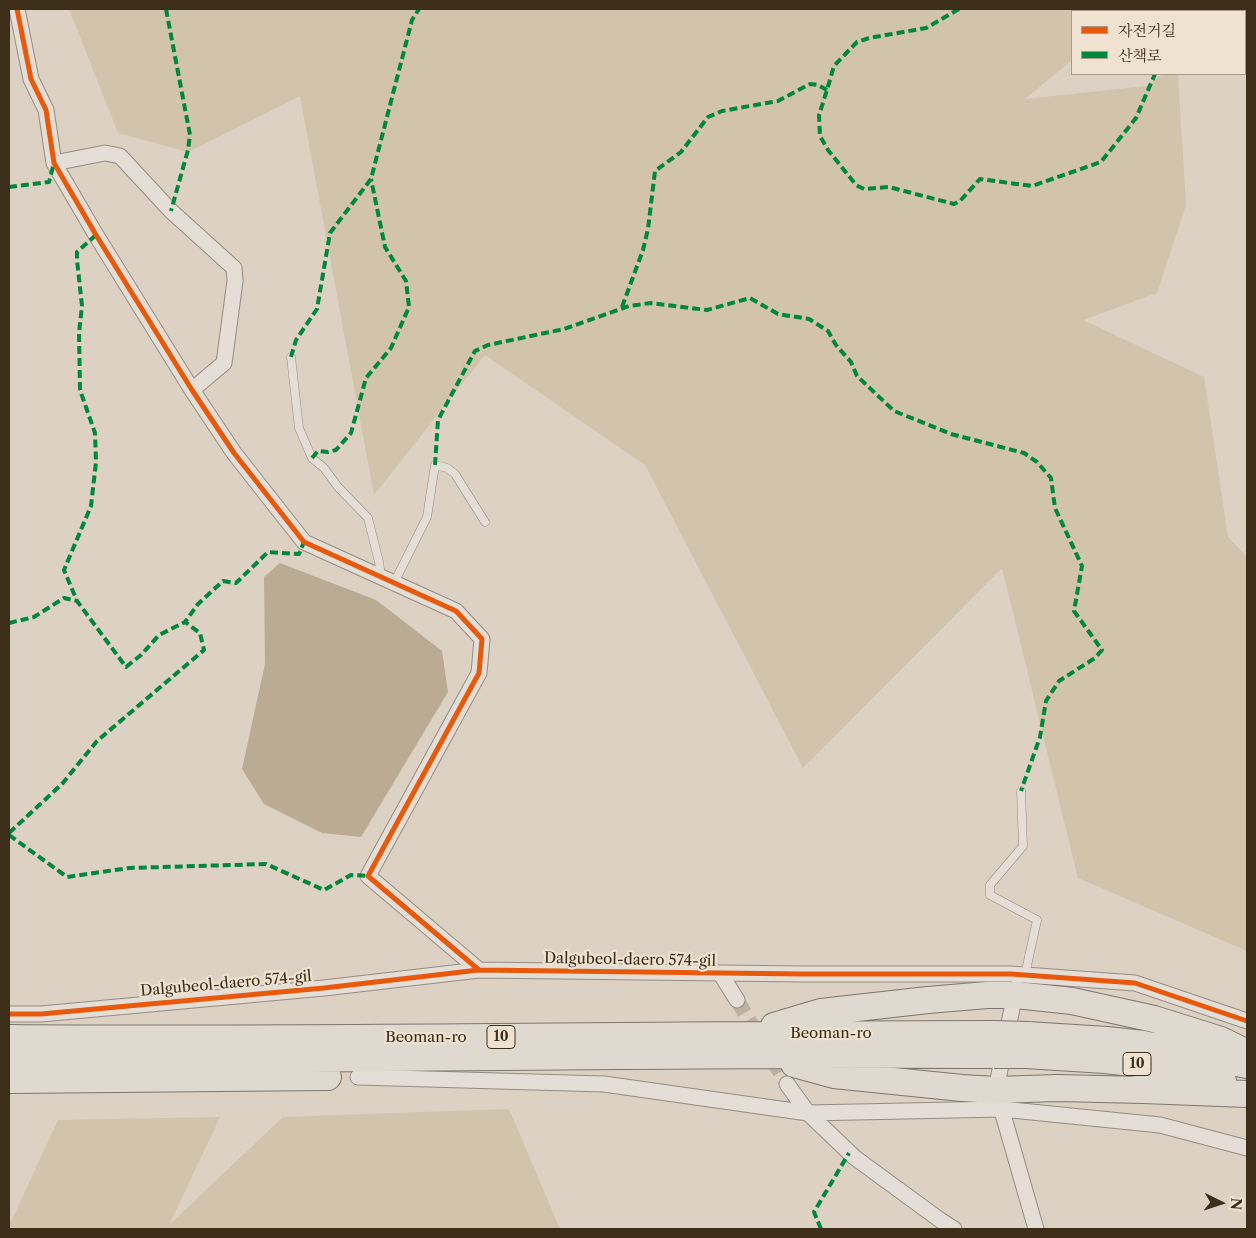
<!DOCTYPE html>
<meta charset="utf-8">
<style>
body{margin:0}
#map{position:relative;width:1256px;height:1238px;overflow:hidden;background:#dcd1c2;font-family:"Libre Caslon Text","Noto Serif KR",serif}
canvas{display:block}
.frame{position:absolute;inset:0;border:10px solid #3d2e1a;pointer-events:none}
.legend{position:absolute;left:1071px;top:10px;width:175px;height:65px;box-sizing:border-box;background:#efe2d0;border:1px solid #a89a87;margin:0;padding:6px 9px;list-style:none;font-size:15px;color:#3d2e1a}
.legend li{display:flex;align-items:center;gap:10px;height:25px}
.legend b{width:25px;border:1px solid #a89a87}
.north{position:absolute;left:1196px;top:1178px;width:50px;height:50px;-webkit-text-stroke:4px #efe2d0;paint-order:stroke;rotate:94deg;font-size:14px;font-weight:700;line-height:20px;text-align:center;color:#3d2e1a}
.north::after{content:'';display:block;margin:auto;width:18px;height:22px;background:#3d2e1a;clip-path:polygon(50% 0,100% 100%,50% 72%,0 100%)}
</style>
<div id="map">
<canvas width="1256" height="1238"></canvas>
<div class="frame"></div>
<ul class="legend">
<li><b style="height:6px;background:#e8590c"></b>자전거길</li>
<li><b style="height:6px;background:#00873e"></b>산책로</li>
</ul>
<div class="north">N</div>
</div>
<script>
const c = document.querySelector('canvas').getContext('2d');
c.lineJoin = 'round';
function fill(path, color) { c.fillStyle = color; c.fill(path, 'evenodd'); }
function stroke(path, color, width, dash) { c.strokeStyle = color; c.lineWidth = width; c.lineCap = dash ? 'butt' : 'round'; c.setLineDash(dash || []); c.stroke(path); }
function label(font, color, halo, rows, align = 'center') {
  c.font = font + ' "Libre Caslon Text",serif'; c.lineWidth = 4.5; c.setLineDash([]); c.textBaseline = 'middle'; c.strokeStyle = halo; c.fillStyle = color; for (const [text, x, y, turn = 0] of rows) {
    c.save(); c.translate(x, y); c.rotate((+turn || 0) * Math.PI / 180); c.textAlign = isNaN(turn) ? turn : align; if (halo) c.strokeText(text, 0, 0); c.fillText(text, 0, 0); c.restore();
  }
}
const green = new Path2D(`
 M69,9h1067l-3,2h-61v49l-47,39 121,-13 17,-12h15l8,131 -29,88 -74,27 121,57 24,160 19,20v394l-169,-73 -76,-310 -199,200 -158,-303 -160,-110 -111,140 -74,-399 -112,56 -70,-19z
 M509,1109l51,120h-551v-9l2,2 47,-102 162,-3 -51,108 114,-108z`);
const water = new Path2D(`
 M280,563l96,37 66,51 6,41 -87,145 -39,-4 -58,-29 -22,-35 23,-105 -1,-87z`);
const stream = new Path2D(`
 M1172,9l1,2
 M1245,67l2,1`);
const streetTunnel = new Path2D(`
 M737,1000l50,84`);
const lane = new Path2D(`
 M291,357l8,71 13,30 12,10 14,19 30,31 11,44 2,15
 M394,583l33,-66 8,-52 12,3 8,6 30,48
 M1021,791l2,55 -33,39v10l47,25 -12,55`);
const street = new Path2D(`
 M17,9l14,70 15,31 8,53 42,72 96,155 42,63 70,89 152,69 26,28 -3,34 -111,203 111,94
 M54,163l51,-10 15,3 51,55 63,57 1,13 -11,82 -32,27
 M720,973l17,27
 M1016,988l-20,102 40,139
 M9,1014h32l283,-26 155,-18 324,4h208l124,9 112,38
 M358,1077l246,7 204,29 -21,-29
 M808,1113l194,-4 158,16 87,23
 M808,1113l46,44 86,63 14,9`);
const highway = new Path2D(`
 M774,1026l47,-14 107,-12 59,-5h29l56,6 82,18 67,21 26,13
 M1027,1035l80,5 36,4 104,21
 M9,1038c328,3 657,-4 985,-4
 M1026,1055l79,5 35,4 83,17
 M9,1059c328,2 656,-6 985,-4
 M794,1064l40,11 128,13 34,2 61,-2 86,2 104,4
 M9,1080l319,-3`);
const highwayBridge = new Path2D(`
 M994,1034l33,1
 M994,1055h32`);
const quiet = new Path2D(`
 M166,9l24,126 -2,15 -17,61
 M959,9l-33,19 -57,10 -12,4 -23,24 -7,24 -8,25 1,21 8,14 28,35 8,4 25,-2 65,17 6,-3 20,-22 52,7 69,-24 35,-44 19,-44
 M1089,9l3,2
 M9,187l40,-5 5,-19
 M96,235l-19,17v8l5,46 -3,27 1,57 15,43 1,29 -5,44 -27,64 13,31 49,66 15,-12 18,-20 26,-13
 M622,307l21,-57 5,-21 7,-58 26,-19 27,-35 14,-6 56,-10 32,-17 8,1 9,5
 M291,357l5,-17 21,-31 13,-76 41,-54 41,-159 7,-11
 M312,458l6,-7 10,1 8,-2 15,-17 15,-55 25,-30 18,-41 -3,-26 -21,-34 -14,-68
 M435,465l3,-45 37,-69 13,-6 76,-16 65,-23 22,-3 56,7 43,-12 28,16 31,5 19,12 8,14 15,17 6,14 37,35 57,23 73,19 13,9 14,16 4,30 27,58 -8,45 28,39 -7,8 -36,23 -13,20 -6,36 -19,54
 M9,623l25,-6 30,-19 13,3
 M9,833l53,-49 35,-43 107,-91 -4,-17 -15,-11 13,-18 25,-23 13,2 32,-31 31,2 5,-12
 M9,835l58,42 62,-9 137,-4 58,26 27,-15 17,1
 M821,1229l-7,-17 35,-59`);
const cycleway = new Path2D(`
 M17,9l14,70 15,31 8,53 42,72 96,155 42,63 70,89 152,69 26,28 -3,34 -111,203 111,94
 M9,1014h32l283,-26 155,-18 324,4h208l124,9 112,38`);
const shields = [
 [501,1037,28],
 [1137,1064,28]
];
const shieldNames = [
 ["10",501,1037],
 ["10",1137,1064]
];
const streetNames = [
 ["Dalgubeol-daero 574-gil",630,960,1],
 ["Dalgubeol-daero 574-gil",226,984,-5],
 ["Beoman-ro",831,1034],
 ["Beoman-ro",426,1038]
];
fill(green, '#d2c3ad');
fill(water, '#bbab95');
stroke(stream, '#bbab95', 4);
stroke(streetTunnel, '#bcb0a0', 15, [15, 8]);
stroke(lane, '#958d82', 9);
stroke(street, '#958d82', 17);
stroke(highway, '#7e766c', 28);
stroke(lane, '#e4ded6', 8);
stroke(street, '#e4ded6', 15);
stroke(highway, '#dfd9d0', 26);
stroke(highwayBridge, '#7e766c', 28, []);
stroke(highwayBridge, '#dfd9d0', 26);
stroke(quiet, '#00873e', 4, [8, 4]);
stroke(cycleway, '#e8590c', 5);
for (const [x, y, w] of shields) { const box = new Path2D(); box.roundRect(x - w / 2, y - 11.5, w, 23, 4); c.fillStyle = '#efe2d0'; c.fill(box); stroke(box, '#3d2e1a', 1); }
label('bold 14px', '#3d2e1a', null, shieldNames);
label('15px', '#3d2e1a', '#efe2d0', streetNames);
</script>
